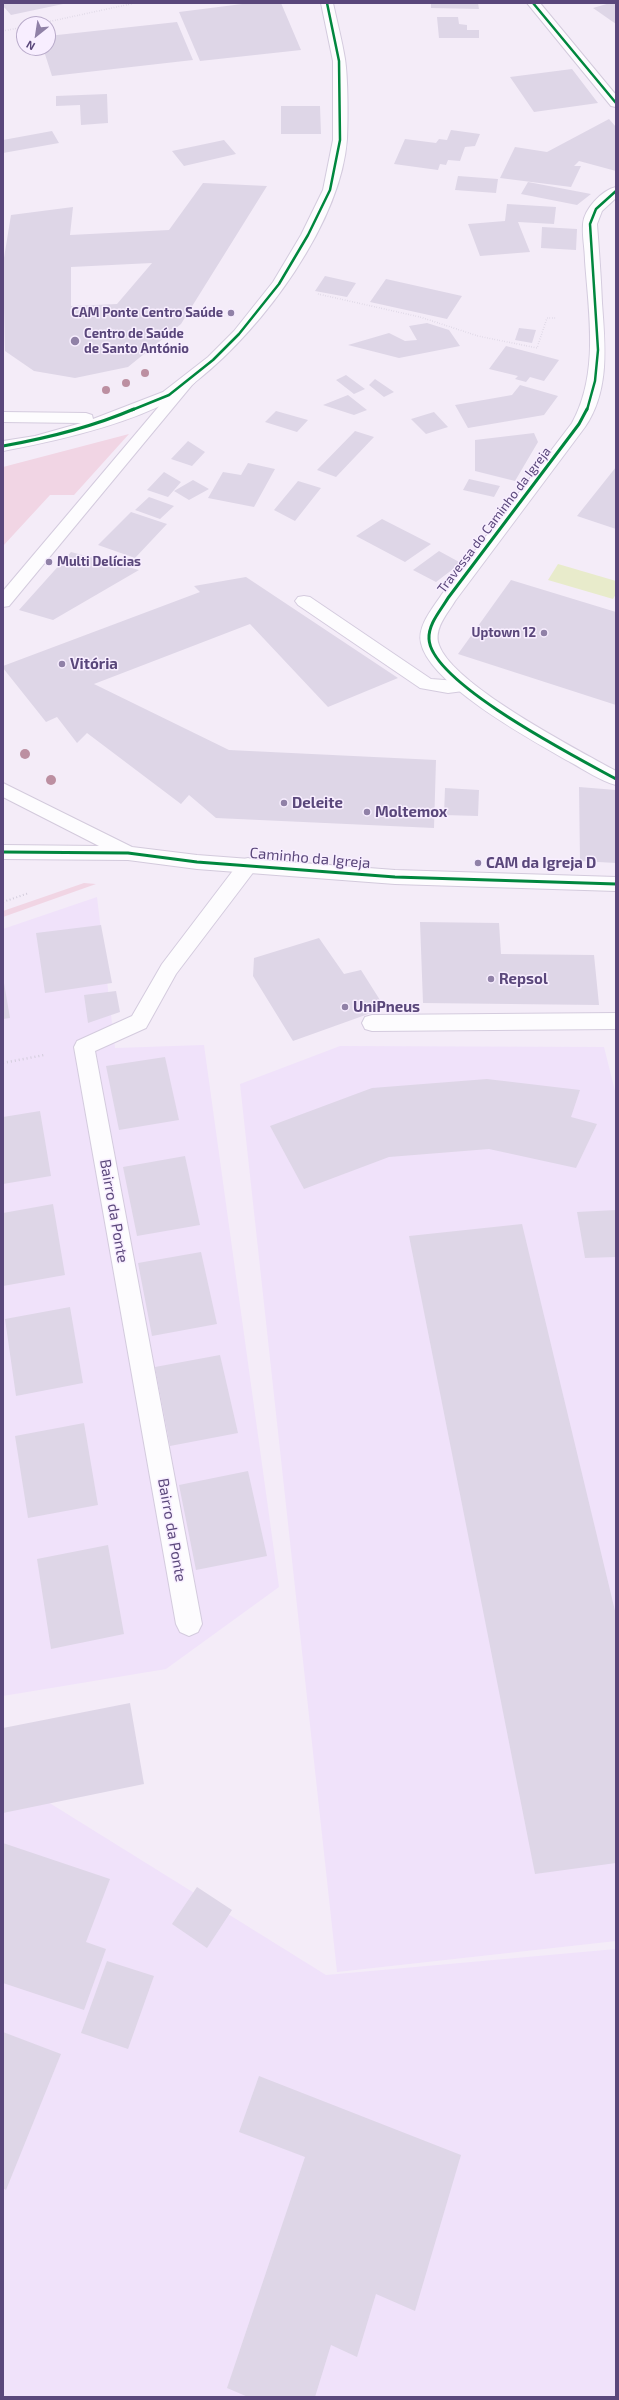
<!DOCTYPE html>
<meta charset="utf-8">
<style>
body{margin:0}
#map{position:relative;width:619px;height:2400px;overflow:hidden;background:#f4ecf8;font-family:"Exo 2",sans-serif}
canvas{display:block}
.frame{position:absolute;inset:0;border:4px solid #5a477b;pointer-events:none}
.north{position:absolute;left:16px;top:16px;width:40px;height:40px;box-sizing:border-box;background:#f8eeff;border:1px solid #b9abca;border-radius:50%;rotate:210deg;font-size:11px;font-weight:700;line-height:16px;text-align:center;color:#5a477b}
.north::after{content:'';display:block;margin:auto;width:14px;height:18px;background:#9081a7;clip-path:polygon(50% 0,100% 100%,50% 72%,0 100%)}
</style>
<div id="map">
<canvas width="619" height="2400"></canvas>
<div class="frame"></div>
<div class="north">N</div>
</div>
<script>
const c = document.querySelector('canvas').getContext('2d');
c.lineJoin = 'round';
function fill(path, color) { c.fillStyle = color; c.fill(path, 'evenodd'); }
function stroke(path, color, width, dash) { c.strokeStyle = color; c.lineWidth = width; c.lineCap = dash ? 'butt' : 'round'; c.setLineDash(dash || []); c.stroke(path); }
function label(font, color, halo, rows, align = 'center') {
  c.font = font + ' "Exo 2",sans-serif'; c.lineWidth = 3; c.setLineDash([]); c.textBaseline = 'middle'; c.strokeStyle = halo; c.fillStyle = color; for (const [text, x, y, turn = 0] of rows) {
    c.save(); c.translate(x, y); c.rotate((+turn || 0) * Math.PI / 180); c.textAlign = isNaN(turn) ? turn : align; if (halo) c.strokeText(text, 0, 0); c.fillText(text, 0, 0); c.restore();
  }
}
const residential = new Path2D(`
 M97,897l18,151 89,-3 75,542 -113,82 -163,27v-767z
 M340,1046l264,1 12,48v846l-279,31 -97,-888z
 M11,1779l315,196 290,-26v448h-613v-617z`);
const green = new Path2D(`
 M129,434l-55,61h-24l-47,51v-79z
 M84,883l12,1 -93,33v-6z`);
const water = new Path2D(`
 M558,564l58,17v13l-3,5 -65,-19z`);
const building = new Path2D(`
 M3,3h60v1l-52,11 -8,-9z
 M250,3h31l20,47 -101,11 -21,-49z
 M431,3h47l1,6 -48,-1z
 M610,3h6v21l-23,-16z
 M437,17h21l1,7 8,1v5h12v8h-40z
 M177,22l16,38 -141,16 -9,-28h5v-12z
 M572,69l26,34 -64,9 -24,-35z
 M107,94l1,29 -27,2 -1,-20 -24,1v-10z
 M281,106h39l1,28h-40z
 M609,119l7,8v44l-37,-10 -5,5h7l-10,21 -71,-9 15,-31 32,5z
 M451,130l29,4 -5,12 -10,1 -5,14 -12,-1 -2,5 -6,-1 -2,6 -44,-6 11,-25 31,4 3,-4 8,1z
 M52,131l7,12 -56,10v-13z
 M224,140l12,14 -52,12 -12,-15z
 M458,176l40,3 -2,14 -41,-3z
 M528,182l63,12 -14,11 -56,-11z
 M203,183l64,3 -86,138 -53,43 -53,11 -41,-7 -29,-20 -2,-87 8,-49 62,-8 -3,28 99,-5zM152,263l-35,41 -46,2v-39z
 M507,204l49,3 -2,17 -36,-2 12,30 -50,4 -12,-32 37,-3z
 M542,227l35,2 -1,21 -35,-2z
 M325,276l31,7 -9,14 -32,-6z
 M386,279l76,17 -15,23 -77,-17z
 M427,323l22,7 11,16 -61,12 -51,-13 41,-12 16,8 12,-1 -8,-14z
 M519,328l17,2 -4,13 -17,-3z
 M506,346l53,14 -15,21 -14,-4 -4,5 -11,-3 3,-3 -29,-7z
 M346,375l19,14 -11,5 -18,-14z
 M375,379l19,13 -10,5 -15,-12z
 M520,385l38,11 -14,19 -76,13 -13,-23 57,-10z
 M348,395l19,15 -13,5 -31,-10z
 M276,411l32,9 -11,12 -32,-10z
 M434,412l14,15 -22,7 -15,-15z
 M355,431l19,6 -38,40 -19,-7z
 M534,433l4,9 -23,39 -40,-10v-31z
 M188,441l17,11 -13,14 -21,-7z
 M248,463l27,6 -21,38 -46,-9 15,-26 18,3z
 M616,467v62l-39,-13z
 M164,472l17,10 -13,15 -21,-7z
 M469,479l31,7 -6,11 -31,-7z
 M193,480l16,9 -20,11 -15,-9z
 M298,481l23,7 -26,33 -21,-11z
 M149,497l25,9 -14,13 -25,-9z
 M131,512l36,12 -32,34 -37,-13z
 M382,519l49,25 -26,18 -49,-26z
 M439,551l22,12 -25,19 -23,-12z
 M71,552l68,18 -86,50 -34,-10z
 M246,577l152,101 -70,29 -78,-83 -156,60 135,66 207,10 -2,68 -218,-10 -27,-23 -8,9 -94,-71 -10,10 -20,-26 -11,5 -43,-54v-2l197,-74 -6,-6z
 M511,580l105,32v93l-158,-51z
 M579,787l37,3v73l-36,-2z
 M445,788l34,2 -1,26 -34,-1z
 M420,922l79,1 2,31 93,1 5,50 -176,-2z
 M101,925l11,58 -67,10 -9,-60z
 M319,938l25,36 17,-4 24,38 -92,33 -40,-65 1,-18z
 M3,977l7,41 -7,1z
 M116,991l4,21 -32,11 -4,-28z
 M165,1057l14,63 -60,10 -13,-64z
 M487,1079l93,11 -9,27 26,7 -21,44 -87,-19 -100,8 -85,32 -34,-63 102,-38z
 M40,1111l11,65 -48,8v-67z
 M185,1156l15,69 -63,11 -14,-69z
 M53,1204l12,71 -62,11v-73z
 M616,1210v47l-31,1 -8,-46z
 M522,1224l94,391v248l-81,11 -126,-638z
 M201,1252l16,72 -65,12 -14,-73z
 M70,1307l13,76 -67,13 -11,-77z
 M220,1355l18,78 -68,13 -15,-79z
 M84,1423l14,82 -70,13 -13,-82z
 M248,1471l19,85 -71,14 -17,-85z
 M108,1545l16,89 -73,15 -14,-90z
 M130,1703l14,81 -141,29v-85z
 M3,1843l107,36 -24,63 20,7 -22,61 -81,-27z
 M197,1887l35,23 -25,38 -35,-24z
 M107,1961l47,15 -26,73 -47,-16z
 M3,2032l58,22 -55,136 -3,-2z
 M259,2076l202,79 -46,156 -39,-17 -19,63 -26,-12 -16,52h-67l-21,-9 78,-231 -66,-25z`);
const pathFar2 = new Path2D(`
 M38,24l97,-21
 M3,31l21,-4
 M318,294l102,23 58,19 59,12 10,-30h10`);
const pathFar1 = new Path2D(`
 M3,902l26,-9`);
const path = new Path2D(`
 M3,1063l41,-8`);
const lane = new Path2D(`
 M187,377l8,5 -3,3 -183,221 -6,1v-16l179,-212z
 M304,596l6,1 121,82 40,3 3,4 -3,4 -23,3 -28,-5 -122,-83 -3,-4 3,-4z
 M248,858l7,2 3,5 -3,5 -79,104 -30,54 -51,23 107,573 -4,8 -9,4 -9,-4 -4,-8 -102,-577 3,-6 55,-25 30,-52 79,-104z
 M616,1013v16l-244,2 -7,-2 -3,-6 3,-6 7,-2z`);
const street = new Path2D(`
 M321,3h12c4,19 9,37 12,56 3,20 3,60 2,80 -6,84 -84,189 -148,240 -8,6 -16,15 -25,20 -48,26 -117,42 -171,52v-10l32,-5 46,-13 -78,-1v-10l83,1 6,2 1,4 70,-27 45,-35 26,-26 39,-49 28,-47 22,-45 10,-50v-79z
 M616,187v11l-14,13 -5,13c2,26 4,53 5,79 3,43 8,87 -17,124l-130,174c-7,12 -22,28 -16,44 14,40 137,104 177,126v14c-16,-4 -31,-15 -46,-23 -37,-21 -140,-77 -149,-119 -4,-17 12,-35 21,-49l130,-171c27,-49 17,-108 13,-162 0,-12 -3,-25 -2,-37 1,-15 19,-34 33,-37z`);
const secondary = new Path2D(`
 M527,3h13l76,92v12l-5,-1z
 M3,783l129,64 65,8 198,15 221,7v14l-221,-7 -198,-15 -69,-9 -125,-1v-14l96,1 -96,-49z`);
const cyclewayFar1 = new Path2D(`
 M533,3l83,100
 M132,410l37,-15 44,-35 26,-26 40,-50 29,-49 22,-45 10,-50 -1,-79 -12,-58
 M587,410l8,-29 3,-31 -8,-126 6,-15 20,-18`);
const cycleway = new Path2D(`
 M587,409l-8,15 -131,174c-7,12 -20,26 -19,41 2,44 149,119 187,140
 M3,446c45,-8 89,-19 131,-37
 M3,852l125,1 69,9 198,15 221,7`);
const trees = [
 [145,373,4],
 [126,383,4],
 [106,390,4],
 [25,754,5],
 [51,780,5]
];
const markers = [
 [231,313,4,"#9081a7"],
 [75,341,5,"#9081a7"],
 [49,562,4,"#9081a7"],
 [544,633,4,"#9081a7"],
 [62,664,4,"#9081a7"],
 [284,803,4,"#9081a7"],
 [367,812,4,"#9081a7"],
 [478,863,4,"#9081a7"],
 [491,979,4,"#9081a7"],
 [345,1007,4,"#9081a7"]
];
const farPoinames = [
 ["CAM Ponte Centro Saúde",223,313],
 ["Centro de Saúde",84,334,"left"],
 ["de Santo António",84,349,"left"],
 ["Multi Delícias",57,562,"left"],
 ["Uptown 12",536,633]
];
const farStreetnames = [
 ["Travessa do Caminho da Igreja",494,520,-53]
];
const poiNames = [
 ["Vitória",70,664],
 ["Deleite",292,803],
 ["Moltemox",375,812],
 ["CAM da Igreja D",486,863],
 ["Repsol",499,979],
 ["UniPneus",353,1007]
];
const streetNames = [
 ["Caminho da Igreja",310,858,5],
 ["Bairro da Ponte",114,1211,80],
 ["Bairro da Ponte",172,1530,80]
];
fill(residential, '#f0e2fa');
fill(green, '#f1d5e4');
fill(water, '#e8ebcb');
fill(building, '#ded6e7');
stroke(lane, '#d4cbde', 2);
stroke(street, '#d4cbde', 2);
stroke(secondary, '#d3cadc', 2);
stroke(pathFar2, '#d3cddc', 1.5, [0.5, 2]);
stroke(pathFar1, '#d3cddc', 2, [1, 2.5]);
stroke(path, '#d3cddc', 2.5, [1, 3]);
fill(lane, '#fdfcfe');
fill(street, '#fdfcfe');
fill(secondary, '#fdfcfe');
stroke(cyclewayFar1, '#00873e', 2.5);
stroke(cycleway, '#00873e', 3);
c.fillStyle = '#bc8fa1';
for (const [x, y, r] of trees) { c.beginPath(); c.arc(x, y, r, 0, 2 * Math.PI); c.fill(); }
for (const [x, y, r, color] of markers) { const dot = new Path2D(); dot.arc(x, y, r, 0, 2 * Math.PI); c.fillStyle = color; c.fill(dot); stroke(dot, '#f8eeff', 1.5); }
label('bold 13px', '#5a477b', '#f8eeff', farPoinames, 'right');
label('13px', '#5a477b', '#f8eeff', farStreetnames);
label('bold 15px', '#5a477b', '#f8eeff', poiNames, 'left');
label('15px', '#5a477b', '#f8eeff', streetNames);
</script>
